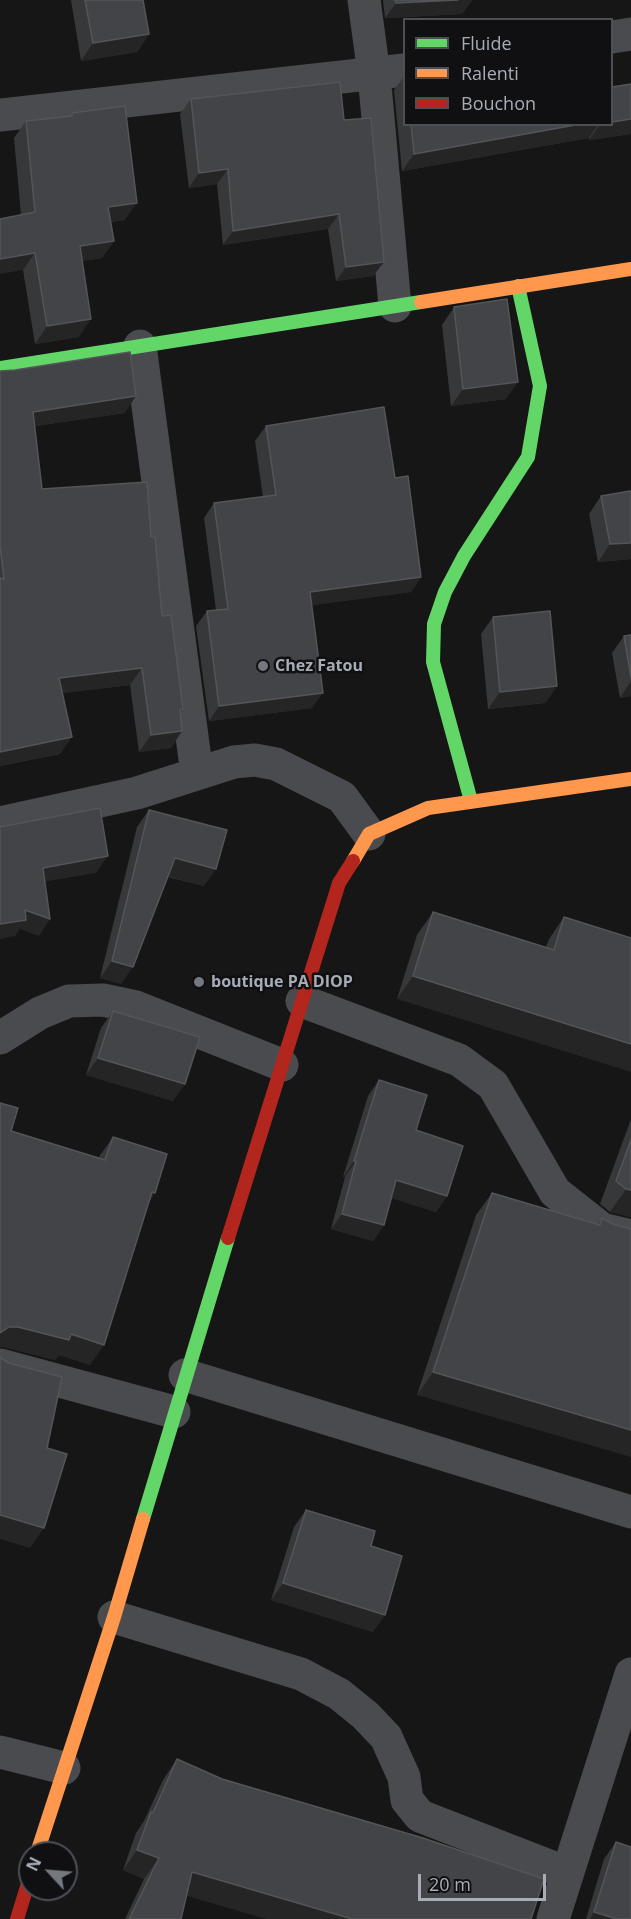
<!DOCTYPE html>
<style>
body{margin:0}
#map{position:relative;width:631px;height:1919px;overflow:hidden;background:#161616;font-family:"Open Sans",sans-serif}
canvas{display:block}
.legend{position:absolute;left:403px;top:18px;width:210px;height:108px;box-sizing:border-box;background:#101012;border:2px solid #4c4f54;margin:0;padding:8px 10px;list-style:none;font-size:18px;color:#a6adb7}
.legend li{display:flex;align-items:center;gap:12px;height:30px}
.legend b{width:30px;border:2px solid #4c4f54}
.north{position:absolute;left:18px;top:1841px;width:60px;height:60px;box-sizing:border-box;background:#101012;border:2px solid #4c4f54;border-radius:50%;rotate:296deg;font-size:16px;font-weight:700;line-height:24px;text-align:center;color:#a6adb7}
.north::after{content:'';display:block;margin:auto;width:21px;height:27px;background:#74787f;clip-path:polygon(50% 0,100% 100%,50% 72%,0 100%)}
.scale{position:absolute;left:418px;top:1874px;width:128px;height:27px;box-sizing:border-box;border:3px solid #a6adb7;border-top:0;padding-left:8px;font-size:18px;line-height:21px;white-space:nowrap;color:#a6adb7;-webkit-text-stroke:4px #101012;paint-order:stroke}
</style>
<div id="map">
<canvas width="631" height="1919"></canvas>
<ul class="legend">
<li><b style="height:8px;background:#63d668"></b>Fluide</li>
<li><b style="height:8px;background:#ff974d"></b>Ralenti</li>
<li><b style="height:8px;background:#b3261e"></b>Bouchon</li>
</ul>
<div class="north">N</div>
<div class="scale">20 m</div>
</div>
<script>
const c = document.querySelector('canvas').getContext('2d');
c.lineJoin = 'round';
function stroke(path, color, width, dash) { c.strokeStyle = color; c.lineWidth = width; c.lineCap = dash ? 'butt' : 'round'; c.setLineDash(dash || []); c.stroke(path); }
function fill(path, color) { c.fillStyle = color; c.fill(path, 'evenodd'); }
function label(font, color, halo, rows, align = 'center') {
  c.font = font + ' "Open Sans",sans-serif'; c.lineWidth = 5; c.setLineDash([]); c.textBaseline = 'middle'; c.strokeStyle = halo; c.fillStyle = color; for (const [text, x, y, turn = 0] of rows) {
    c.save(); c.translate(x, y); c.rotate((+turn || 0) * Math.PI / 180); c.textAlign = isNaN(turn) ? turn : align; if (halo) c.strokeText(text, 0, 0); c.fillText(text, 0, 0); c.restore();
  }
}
const street = new Path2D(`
 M364,0l10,74 21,232
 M612,37l19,-3
 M0,115l404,-45
 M140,346l57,428
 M0,823l137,-30 97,-31 21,-2 21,4 66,33 27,37
 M302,1001l157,59 34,25 62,107 47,37 29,7
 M0,1038l40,-25 29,-12 34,-1 33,7 146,58
 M0,1365l174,47
 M185,1375l446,137
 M114,1617l187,57 38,20 26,21 21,22 18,40 3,23 13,16 147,57
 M0,1752l64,16
 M553,1919l78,-245`);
const fast = new Path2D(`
 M0,368l421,-66
 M471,801l-38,-139 1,-38 11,-32 19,-36 64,-99 12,-71 -22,-100
 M143,1519l85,-281`);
const slow = new Path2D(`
 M421,302l210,-33
 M353,861l16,-27 59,-26 203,-29
 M37,1853l77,-236 29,-98`);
const jam = new Path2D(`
 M228,1238l111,-355 14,-22
 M17,1919l13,-42`);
const wall = new Path2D(`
 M71,0h72l6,34 -12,18 -56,9z
 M383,0h89l-10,14 -77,4z
 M405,75v49h207v-37l19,-3v50l-42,6v-2l-187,33 -8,-81z
 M191,99l153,21 40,142 -11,14 -37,5 -8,-52 -105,16 -6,-61 -28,4 -9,-74z
 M72,113l53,107 -14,2 3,19 -12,17 -20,3 -3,76 -44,7 -12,-74 -2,-55 -7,-77 12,-17 44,-4z
 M454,307l52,92 -55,7 -9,-81z
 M0,371l125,42 -90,13 7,63 109,48 11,79 21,93 -3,5 2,17 -11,17 -32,4 -9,-67 -68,8 -2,61 -60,12z
 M266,426l129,52 26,99 -10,15 -99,13v103l-103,13 -13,-95 11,-15 9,-1 -12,-92 10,-15 49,-6 -8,-56z
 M601,496l30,63 -33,3 -9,-48z
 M493,617l64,69 -12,17 -57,6 -7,-75z
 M631,635v61l-11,2 -8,-45 12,-17z
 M149,810l55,76 -36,-9 -47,107 -21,-6 37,-151z
 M433,912l113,35 3,-8 15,-22 67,21 -234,61 20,-64z
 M113,1011l60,90 -87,-26 15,-47z
 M379,1080l37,50 31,66 -11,16 -44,-14 -8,27 -11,16 -42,-12 14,-52h-2l25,-81z
 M0,1103l11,28 87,27 15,-21 42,56 -6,9 -59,163 -31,-10 -4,5 -51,-13h-4z
 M631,1119v98l-21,-5 -10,-8z
 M492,1193l106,31 4,-6 11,6 -196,171 59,-180z
 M306,1510l67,122 -102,-32 23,-73z
 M177,1759l9,137 -5,23h-56l19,-40 -21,-9 13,-37 8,-12 19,-41z
 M616,1842l15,77h-45l18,-60z`);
const shadedWall = new Path2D(`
 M458,0h14l-10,14 -77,4 11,-15z
 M149,34l-12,18 -56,9 12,-18z
 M631,119v15l-42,6 11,-16h12v-2z
 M581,124h17l-9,14 -187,33 12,-17z
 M228,169l-11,15 -28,4 10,-15z
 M137,203l-12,17 -29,4 12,-17z
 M339,214l-11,15 -105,16 10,-14z
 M114,241l-12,17 -34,5 12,-17z
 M35,253l-12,17 -23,4v-15z
 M384,262l-11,14 -37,5 10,-14z
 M91,319l-12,18 -44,7 12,-18z
 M518,382l-12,17 -55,7 12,-17z
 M136,396l-11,17 -103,15 11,-16z
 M631,543v16l-33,3 12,-18z
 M421,577l-10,15 -111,15 10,-15z
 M142,668l-12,17 -82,10 11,-17z
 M631,681v15l-11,2z
 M557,686l-12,17 -57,6 12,-17z
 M323,693l-11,15 -103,13 10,-15z
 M182,731l-11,17 -32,4 12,-17z
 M72,737l-12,17 -60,12v-14z
 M108,856l-12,17 -65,11 12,-16z
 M175,858l41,11 -12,17 -41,-11z
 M25,910l25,9 -11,17 -19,-7 -5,7 -15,3v-15z
 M112,961l21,6 -12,17 -21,-6z
 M413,976l218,68v28l-234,-73z
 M98,1058l87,26 -12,17 -87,-26z
 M354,1161h2l-11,16h-2z
 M396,1180l51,16 -11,16 -51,-16z
 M626,1189l5,1v27l-21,-5z
 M152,1192l3,1 -14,20z
 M342,1214l42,11 -11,16 -42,-12z
 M9,1327h9l53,7 33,11 -14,20 -31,-10 -4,5 -51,-13h-4v-14z
 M433,1372l198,58v27l-214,-62z
 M0,1515l44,13 -14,20 -30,-9z
 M283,1583l102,32 -12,17 -102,-32z
 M137,1850l22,8 -15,21 -21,-9z
 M192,1872l160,47h-86l-89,-26z
 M594,1912l23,7h-27z`);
const building = new Path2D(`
 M85,0h58l6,34 -56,9z
 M395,0h63l-62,3z
 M340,82l4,38 27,-2 13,144 -38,5 -7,-53 -106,17 -5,-62 -29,4 -8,-74z
 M631,84v35l-19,3v-35z
 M125,106l12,97 -29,4 6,34 -34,5 11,73 -44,7 -12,-73 -35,6v-40l35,-7 -9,-91 46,-5v-3z
 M411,124h170l-167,30z
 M507,299l11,83 -55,7 -9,-82z
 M130,352l6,44 -103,16 9,77 105,-7 4,55h4l7,79 9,-1 12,94 -3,1 2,21 -31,4 -9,-67 -83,10 13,59 -72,15v-174l4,1 -4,-34v-174l15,-1z
 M384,407l11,71 13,-2 13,101 -111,15 13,101 -104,13 -12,-95 21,-2 -14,-106 62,-8 -10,-69z
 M630,491l1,1v51l-21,1 -9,-48z
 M550,611l7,75 -57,6 -7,-75z
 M631,635v42l-7,-41z
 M100,808l8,48 -65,12 7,51 -25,-9 1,10 -26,4v-97z
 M149,810l78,20 -11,39 -41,-11 -42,109 -21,-6z
 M433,912l121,38 10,-33 67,21v106l-218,-68z
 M113,1011l87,26 -15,47 -87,-26z
 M379,1080l48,15 -11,35 47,16 -16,50 -51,-16 -12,45 -42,-11 14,-53h-2z
 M0,1103l18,5 -7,23 94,29 8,-23 54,17 -12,39 -3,-1 -48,153 -33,-11 -2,6 -51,-13h-9l-9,6z
 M631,1140v50l-5,-1 -10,-8z
 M492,1193l108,32 2,-7 11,6 18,5v201l-198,-58z
 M0,1356l1,2 8,5 53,14 -15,71 20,6 -23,74 -44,-13z
 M306,1510l69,21 -4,15 31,10 -17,59 -102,-32z
 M177,1759l45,20 201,59 121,41 -13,40h-179l-160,-47 -11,47h-52l30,-61 -22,-8 14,-38 2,1z
 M616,1842l15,5v72h-14l-23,-7z`);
const markers = [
 [263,666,6,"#74787f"],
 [199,982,6,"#74787f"]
];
const poiNames = [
 ["Chez Fatou",275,666],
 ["boutique PA DIOP",211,982]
];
stroke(street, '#4a4b4f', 33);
stroke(fast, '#63d668', 14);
stroke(slow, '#ff974d', 14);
stroke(jam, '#b3261e', 14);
fill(wall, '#373839');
fill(shadedWall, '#252526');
fill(building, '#434447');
stroke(building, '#535558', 1.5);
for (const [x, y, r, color] of markers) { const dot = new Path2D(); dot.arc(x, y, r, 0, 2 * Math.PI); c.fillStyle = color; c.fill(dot); stroke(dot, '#101012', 2); }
label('bold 16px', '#a6adb7', '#101012', poiNames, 'left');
</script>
